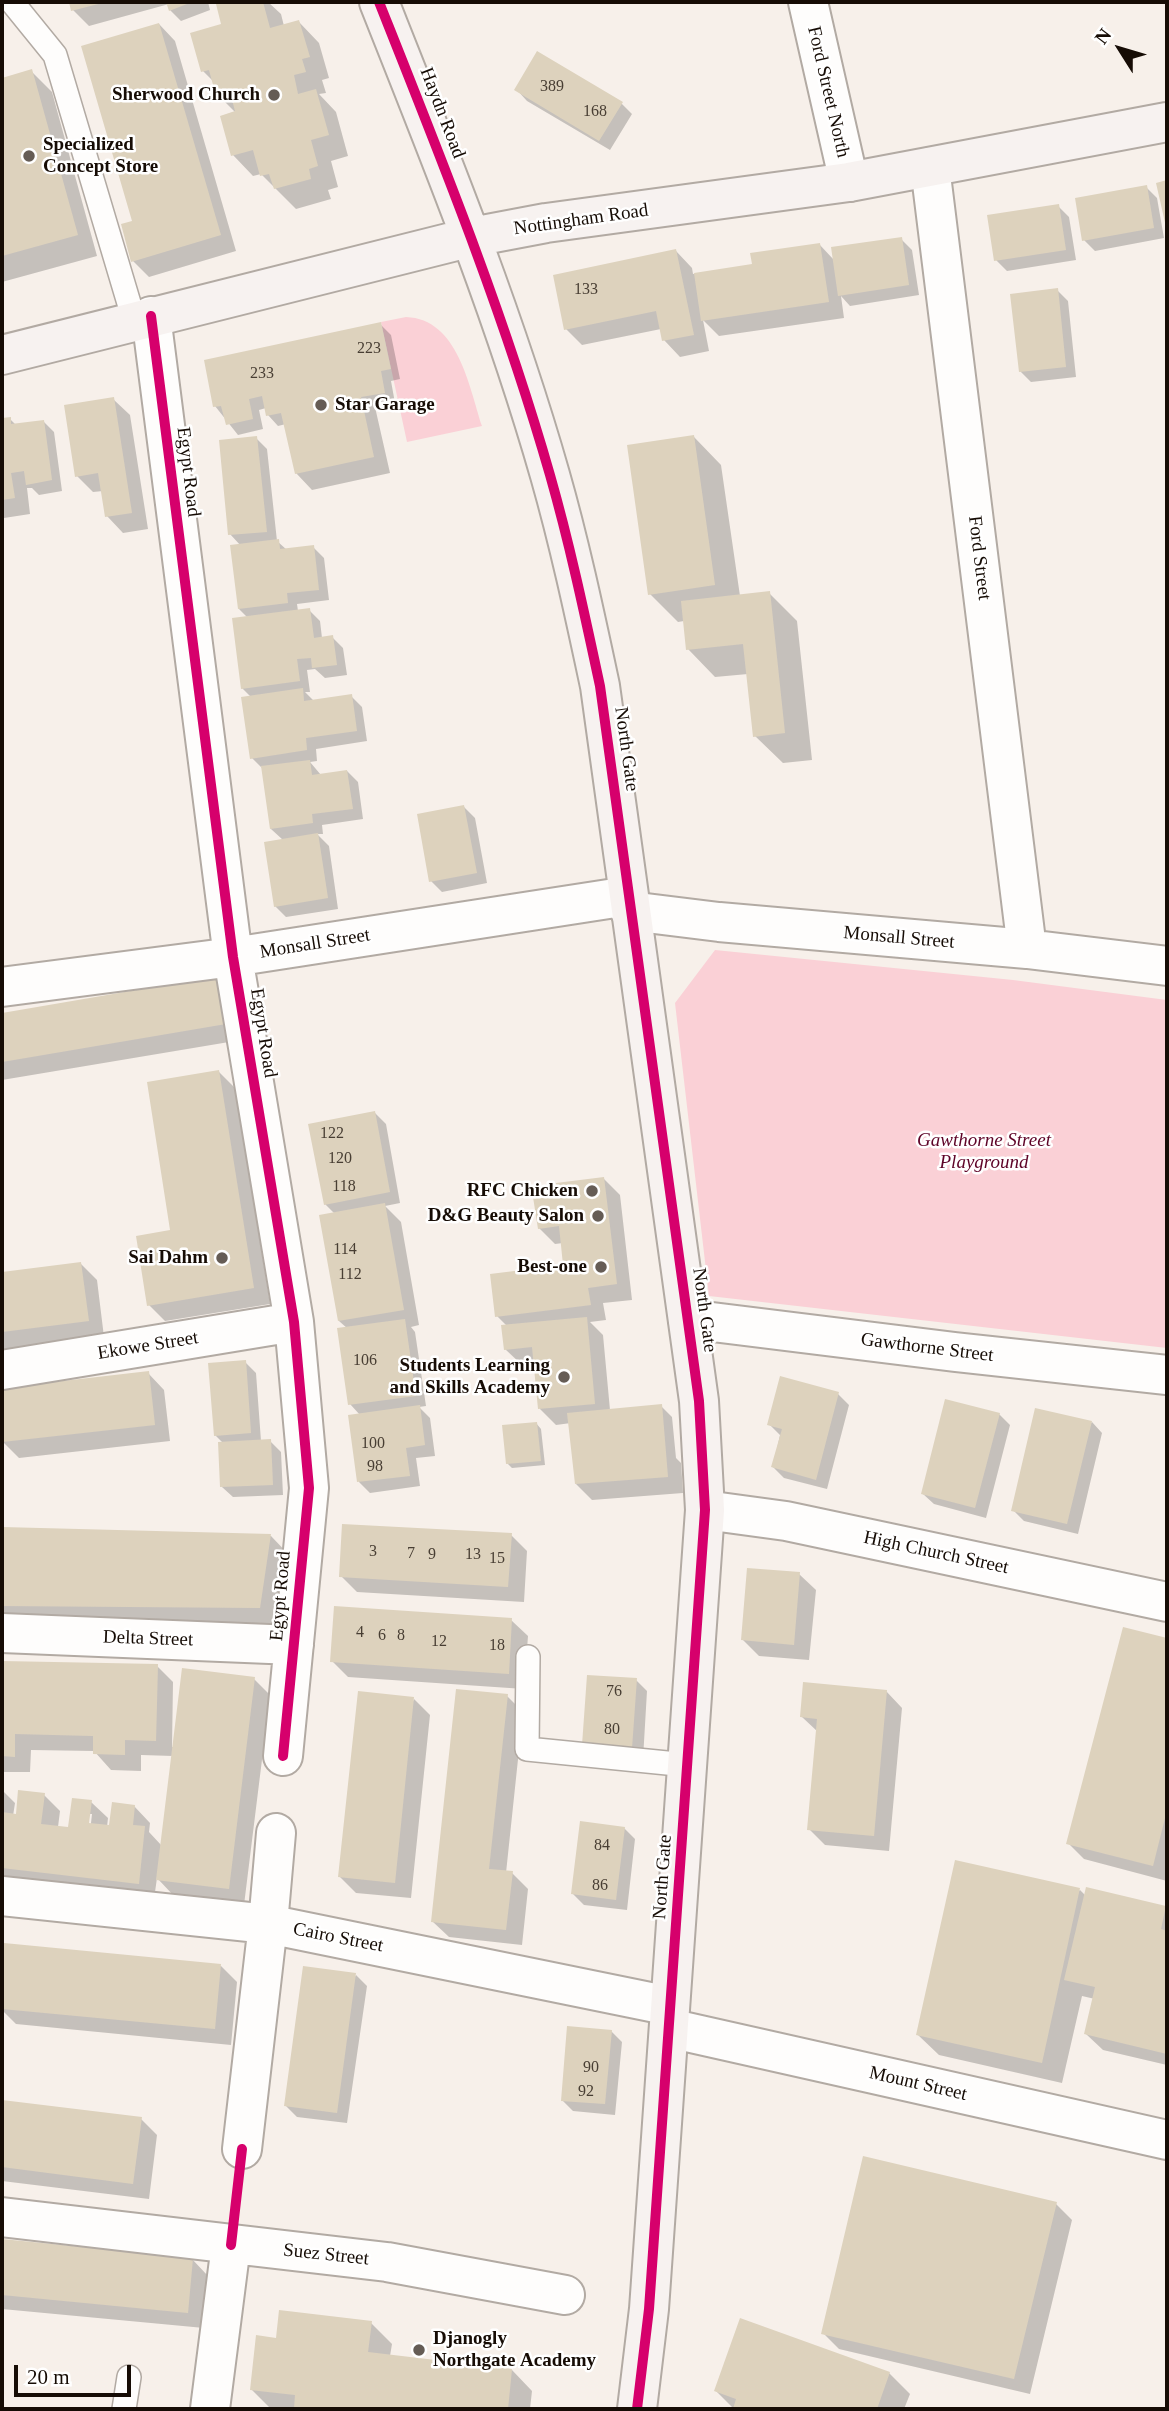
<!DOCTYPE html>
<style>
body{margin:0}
#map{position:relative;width:1169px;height:2411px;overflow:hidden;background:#f7f0ea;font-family:Georgia,serif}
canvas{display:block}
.frame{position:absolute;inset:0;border:4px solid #160c05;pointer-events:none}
.north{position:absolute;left:1085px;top:14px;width:70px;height:70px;-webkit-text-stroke:5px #fff;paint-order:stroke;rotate:307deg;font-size:19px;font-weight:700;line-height:28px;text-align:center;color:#160c05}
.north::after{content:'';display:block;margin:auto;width:24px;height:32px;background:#160c05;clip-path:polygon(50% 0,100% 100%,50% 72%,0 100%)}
.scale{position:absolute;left:14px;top:2365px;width:117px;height:32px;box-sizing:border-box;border:4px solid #160c05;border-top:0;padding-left:9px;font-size:21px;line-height:24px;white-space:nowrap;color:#160c05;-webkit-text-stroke:5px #fff;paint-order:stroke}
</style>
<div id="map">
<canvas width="1169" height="2411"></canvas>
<div class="frame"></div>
<div class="north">N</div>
<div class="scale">20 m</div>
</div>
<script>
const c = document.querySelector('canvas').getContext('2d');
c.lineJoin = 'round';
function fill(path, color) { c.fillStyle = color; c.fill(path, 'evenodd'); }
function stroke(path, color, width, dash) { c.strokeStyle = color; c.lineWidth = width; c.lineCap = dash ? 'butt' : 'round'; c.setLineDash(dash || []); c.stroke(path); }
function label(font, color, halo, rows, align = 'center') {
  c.font = font + ' Georgia,serif'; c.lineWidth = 5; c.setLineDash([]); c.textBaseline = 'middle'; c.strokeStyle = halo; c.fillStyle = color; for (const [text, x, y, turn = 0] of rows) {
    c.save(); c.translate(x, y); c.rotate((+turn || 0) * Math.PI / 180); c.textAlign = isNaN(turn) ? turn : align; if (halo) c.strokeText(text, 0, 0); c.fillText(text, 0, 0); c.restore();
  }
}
const green = new Path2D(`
 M406,317c52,2 63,69 76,109l-75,16 -26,-120z
 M715,950l298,30 154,20v348l-458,-52 -34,-293z`);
const shadow = new Path2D(`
 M71,2h137l2,8 -29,11 -11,-11 -1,-6 -80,22 -16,-16z
 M231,2h37l13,12 3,12 15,-4 20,21 10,35 -7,2 4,13 -7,1 17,18 12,44 -17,5 7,26 -10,3 3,9 -35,10 -35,-35 -8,2 -20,-21 3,-42 -18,-18 -4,-13 -11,-11 20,-46 -5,-20z
 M159,24l16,17 61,210 -87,26 -16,-16 2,-39z
 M31,71l21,21 45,164 -95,26v-203z
 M517,90l104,13 11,11 -22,36 -83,-49z
 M1146,187l11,11 7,40 -69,13 -11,-11z
 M1058,206l11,11 7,43 -69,11 -11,-11z
 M901,239l11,11 7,45 -69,11 -9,-10 3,22 -125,18 -16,-16 6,31 -29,6 -16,-17 -3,-11 -79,16 -16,-16 110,-78 16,17 1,6 61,-8 65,-22 15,16z
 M1057,290l11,11 8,76 -45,5 -11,-11z
 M380,324l11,11 9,44 -9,2 4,22 -20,4 15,66 -78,17 -16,-17 -10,-49 -8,2 -10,-11 -2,-7 -7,2 4,19 -25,6 -23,-29z
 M113,399l17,16 18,114 -25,4 -16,-17 -4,-25 -10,1 -16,-16z
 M10,419l6,6 27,-4 11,11 8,59 -23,4 -7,-7h-5l3,26 -26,4 -2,-3v-95z
 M694,437l27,28 19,131 29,-3 28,28 15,139 -29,3 -28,-27 -7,-62 -33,3 -27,-28 -4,-28 -6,1 -28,-28z
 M256,438l11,11 10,92 10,9 26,-3 11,11 5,42 -32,4 1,7 11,-1 11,11 2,17 10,-1 11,11 4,27 -22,3 -10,-9 -8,1 3,22h-5l9,9 37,-5 11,11 5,34 -51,8 1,12 -7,1 11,13 26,-4 11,11 5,37 -41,6 1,9h-6l12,12 9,63 -52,8 -11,-11 8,-66 -12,-11 -8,-60 -11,-11 -1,-61 -9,-9 6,-70 -9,-9 2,-63 -11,-12z
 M464,807l11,11 12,65 -45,9 -11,-11z
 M218,978l23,62 -239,40v-66z
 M219,1072l16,16 35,216 -105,17 -16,-16z
 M375,1113l11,11 14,79 -15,3 16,16 18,103 -8,2 4,5 11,74 -7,1 11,11 5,38 -19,2 4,28 -50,7 -11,-11 1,-67 -10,-11 -2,-75 -9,-8 -4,-107 -10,-10z
 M604,1179l16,16 12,105 -29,3 3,17 -16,2 13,13 7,75 51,-4 11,11 4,41 5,5 2,30 -91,7 -16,-16 -5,-61 -15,2 -16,-16 -5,-45 -13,1 -17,-16 2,-23 -10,-10 68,-50 -2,-23 -8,1 -16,-16 20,-32z
 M81,1264l16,16 7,57 -102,13v-76z
 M245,1362l11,11 5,68h9l11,11 2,43 -50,2 -11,-10 1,-44 -8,-8z
 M148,1373l16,17 6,51 -151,17 -17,-17v-51z
 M838,1394l11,11 -22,84 -43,-11 -11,-11 7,-32 -11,-11z
 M999,1414l11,11 -24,93 -52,-14 -11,-10z
 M1092,1422l10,11 -24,101 -54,-13 -11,-11z
 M536,1423l5,6 4,36 -33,3 -5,-5z
 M2,1528l269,8 20,21 -11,71 -278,-2z
 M511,1535l16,16 -3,51 -167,-10 -16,-16z
 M799,1574l17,16 -7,70 -50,-4 -16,-16z
 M511,1620l17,16 -4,53 -176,-12 -16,-16z
 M1124,1629l43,11v241l-83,-22 -16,-16z
 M2,1662l155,4 16,16 -1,65h2l80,-68 16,16 -26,210 -70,-9 -17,-18 -3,21 -152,-17v-92l13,13 -2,13h4l27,-21 16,16 -2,16 12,2 21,-27 17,16 -1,9 27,-21 16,17 -1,9 13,14 11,-90 -32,-1v16l-30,-1 -17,-19 -63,-1 -1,22h-26l-2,-3zM89,1814h3l-2,18h-3z
 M636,1680l11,11 -4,68 -48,-4z
 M886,1691l16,17 -13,143 -64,-6 -16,-16 9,-97 -16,-15z
 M507,1696l16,16 -17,161h6l16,16 -6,56 -73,-8 -17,-16z
 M414,1699l16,16 -19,183 -55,-5 -16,-16z
 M624,1828l11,11 -8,71 -43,-5 -11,-11z
 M1080,1890l6,6 79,11 2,3v155l-64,-15 -17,-16 9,-35 -13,-3 -20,87 -123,-28 -21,-20z
 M6,1945l215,21 16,16 -6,63 -215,-21 -14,-14z
 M356,1975l11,11 -20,137 -50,-6 -11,-11z
 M611,2031l11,11 -7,73 -42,-4 -11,-11z
 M2,2102l139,17 16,16 -8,64 -147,-18z
 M1056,2204l16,16 -42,174 -191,-45 -16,-16z
 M2,2241l190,18 16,17 -4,52 -202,-19z
 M371,2323l21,21 -2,12 122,14 20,21 -2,18h-259l-19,-19 25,-50z
 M889,2373l21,21 -6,15h-170l-18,-18z`);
const building = new Path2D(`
 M69,2h33v1l-31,8z
 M166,2h26l-23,9z
 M224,2h39l7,26 29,-8 11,37 -8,2 4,13 -12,3 4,19 18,-5 13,46 -18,5 7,26 -9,3 2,10 -37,10 -5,-15 -9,2 -7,-26 -22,6 -11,-40 15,-5 -5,-19 -14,4 -7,-26 -8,2 -11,-39 31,-9 -5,-20z
 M159,23l62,212 -90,27 -10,-38 11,-3 -51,-175z
 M537,51l86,51 -24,39 -85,-51z
 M32,69l46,166 -76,21v-178z
 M1167,180v46l-1,1 -10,-44z
 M1147,185l7,43 -72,13 -7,-43z
 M1059,204l7,46 -72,11 -7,-46z
 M902,237l7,48 -71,11 -7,-49z
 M820,243l9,59 -128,19 -7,-48 58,-9 -2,-11z
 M676,249l18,86 -32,6 -6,-30 -92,19 -11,-55z
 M1058,288l8,79 -47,5 -9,-78z
 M381,322l10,47 -10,2 4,22 -24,4 13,60 -79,17 -14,-61 -15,3 -4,-20 -13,3 4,20 -27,6 -5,-19 -8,1 -9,-47z
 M114,397l18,116 -27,4 -7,-44 -23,4 -11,-72z
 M11,417v7l33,-4 8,60 -26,5 -2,-14 -13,2 4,25 -13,2v-82z
 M694,435l21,150 -67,10 -21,-150z
 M257,436l10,96 -39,3 -9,-95z
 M279,539l1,10 34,-4 5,45 -32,3 1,10 -50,6 -8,-64z
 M770,591l15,142 -32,4 -10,-93 -57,6 -5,-49z
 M310,608l4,30 19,-3 4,30 -25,3 -1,-10 -14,1 3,22 -59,8 -9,-71z
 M303,688l1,13 48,-7 5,37 -51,7 1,12 -57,9 -9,-62z
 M310,760l2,15 35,-5 6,39 -41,5 1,9 -43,6 -9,-63z
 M464,805l13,68 -48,9 -12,-68z
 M318,833l10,65 -54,9 -10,-65z
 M218,976l8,48 -224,38v-49z
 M219,1070l35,218 -107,18 -11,-70 34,-6 -23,-148z
 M375,1111l15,81 -66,13 -16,-81z
 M604,1177l13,107 -29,4 3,17 -96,12 -5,-43 73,-9 -4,-39 -21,3 -5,-32 24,-3 -1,-11z
 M385,1203l19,107 -66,11 -19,-106z
 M81,1262l8,59 -87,11v-60z
 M587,1317l8,87 -57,5 -6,-62 -28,3 -3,-25z
 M405,1319l11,77 -68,9 -11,-77z
 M246,1360l5,73 -37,3 -6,-73z
 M149,1371l6,54 -153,17v-54z
 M780,1376l59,16 -23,88 -45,-13 11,-38 -15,-4z
 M945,1399l55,14 -25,95 -54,-14z
 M662,1404l6,73 -93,7 -8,-71z
 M420,1405l5,40 -19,3 4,28 -53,6 -9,-67z
 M1035,1408l57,13 -25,103 -56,-13z
 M537,1422l4,39 -35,3 -4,-39z
 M271,1439l2,46 -53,2 -2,-45z
 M342,1524l170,9 -4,54 -169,-10z
 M2,1527l269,7 -11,74 -258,-2z
 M747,1568l53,4 -6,73 -53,-5z
 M334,1606l178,12 -3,56 -179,-12z
 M1123,1627l44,11v172l-14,56 -87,-22z
 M2,1661l156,3 -2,77 -31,-1v15l-32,-1v-18l-78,-2v23l-13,-1z
 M182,1668l73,9 -26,212 -73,-9z
 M587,1675l50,3 -5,70 -50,-3z
 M803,1682l84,8 -13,146 -67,-6 10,-111 -17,-2z
 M456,1689l52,5 -19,175 24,2 -7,59 -75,-8z
 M358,1691l56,6 -19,186 -57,-6z
 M18,1790l27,3 -4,31 27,3 4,-29 20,2 -3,23 20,2 3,-23 23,3 -2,20 12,1 -6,58 -137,-16v-56l14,2z
 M580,1821l45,6 -9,73 -45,-6z
 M955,1860l125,28 -38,175 -126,-28z
 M1086,1887l80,19 -5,23 6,2v123l-83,-20 11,-47 -31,-7z
 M4,1943l217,21 -6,65 -213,-20z
 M303,1966l53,7 -19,140 -53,-7z
 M567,2026l45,4 -7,74 -44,-3z
 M2,2100l140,17 -9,67 -131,-17z
 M863,2156l194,46 -43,177 -193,-45z
 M2,2239l191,19 -5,55 -186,-18z
 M279,2310l93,11 -4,31 144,17 -4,40h-214l1,-14 -45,-5 6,-55 20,3z
 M740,2318l150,54 -13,37h-144l3,-10 -22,-8z`);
const lane = new Path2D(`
 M12,2l43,53 79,265
 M528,1657l-1,92 160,16
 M124,2409l5,-32`);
const street = new Path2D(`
 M808,2l41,180
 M930,167l97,782
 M151,316l82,641 61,365 15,166 -26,268
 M630,911l89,11 308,27 140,17
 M2,987l231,-30 395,-61
 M688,1319l267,33 212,23
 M2,1370l292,-48
 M705,1510l81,11 381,81
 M2,1633l292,12
 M2,1896l266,28 402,82
 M669,2028l498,112
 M242,2149l26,-225 8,-91
 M2,2217l385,45 178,33
 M210,2409l21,-164`);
const secondary = new Path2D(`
 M379,2c62,156 125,312 171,473 20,70 35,141 50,211l99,715 6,109 -56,799 -12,100
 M2,355l470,-118 74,-14 303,-41 318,-60`);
const cycleway = new Path2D(`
 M379,2c62,156 125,312 171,473 20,70 35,141 50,211l99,715 6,109 -56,799 -12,100
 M151,316l82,641 61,365 15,166 -26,268
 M231,2245l11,-96`);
const markers = [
 [274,95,7,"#655c55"],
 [29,156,7,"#655c55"],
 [321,405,7,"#655c55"],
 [592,1191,7,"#655c55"],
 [598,1216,7,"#655c55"],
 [222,1258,7,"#655c55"],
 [601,1267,7,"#655c55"],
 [564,1377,7,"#655c55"],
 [419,2350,7,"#655c55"]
];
const numberNames = [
 ["389",552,87],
 ["168",595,112],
 ["133",586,290],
 ["223",369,349],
 ["233",262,374],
 ["122",332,1134],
 ["120",340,1159],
 ["118",344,1187],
 ["114",345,1250],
 ["112",350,1275],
 ["106",365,1361],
 ["100",373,1444],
 ["98",375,1467],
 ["3",373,1552],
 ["7",411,1554],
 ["9",432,1555],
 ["13",473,1555],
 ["15",497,1559],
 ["4",360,1633],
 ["6",382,1636],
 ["8",401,1636],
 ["12",439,1642],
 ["18",497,1646],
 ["76",614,1692],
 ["80",612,1730],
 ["84",602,1846],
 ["86",600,1886],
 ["90",591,2068],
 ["92",586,2092]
];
const streetNames = [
 ["Ford Street North",828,92,77],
 ["Haydn Road",442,113,69],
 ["Nottingham Road",581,220,-8],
 ["Egypt Road",188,472,83],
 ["Ford Street",979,558,83],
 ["North Gate",626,749,82],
 ["Monsall Street",899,938,5],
 ["Monsall Street",315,944,-9],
 ["Egypt Road",263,1033,81],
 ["North Gate",704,1310,82],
 ["Ekowe Street",148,1346,-9],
 ["Gawthorne Street",927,1348,7],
 ["High Church Street",936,1553,12],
 ["Egypt Road",281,1596,-85],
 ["Delta Street",148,1639,2],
 ["North Gate",663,1877,-86],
 ["Cairo Street",338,1938,11],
 ["Mount Street",918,2084,13],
 ["Suez Street",326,2255,6]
];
const poiNames = [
 ["Sherwood Church",260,95],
 ["Specialized",43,145,"left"],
 ["Concept Store",43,167,"left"],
 ["Star Garage",335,405,"left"],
 ["RFC Chicken",578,1191],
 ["D&G Beauty Salon",584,1216],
 ["Sai Dahm",208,1258],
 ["Best-one",587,1267],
 ["Students Learning",550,1366],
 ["and Skills Academy",550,1388],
 ["Djanogly",433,2339,"left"],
 ["Northgate Academy",433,2361,"left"]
];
const parkNames = [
 ["Gawthorne Street",984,1141],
 ["Playground",984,1163]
];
fill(green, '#fad0d6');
fill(shadow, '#0003');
fill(building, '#ddd2bd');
stroke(lane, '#b2aaa3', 26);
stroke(street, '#b2aaa3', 42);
stroke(secondary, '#b2aaa3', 42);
stroke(lane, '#fefdfc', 23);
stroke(street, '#fefdfc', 38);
stroke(secondary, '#f7f2f0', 38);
stroke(cycleway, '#d6006c', 10);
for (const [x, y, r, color] of markers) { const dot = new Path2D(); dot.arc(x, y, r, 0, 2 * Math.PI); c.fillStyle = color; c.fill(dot); stroke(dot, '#fff', 2.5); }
label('16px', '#483e33', null, numberNames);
label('19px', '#160c05', '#fff', streetNames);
label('bold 19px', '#160c05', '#fff', poiNames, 'right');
label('italic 19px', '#5e0428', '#fff', parkNames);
</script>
